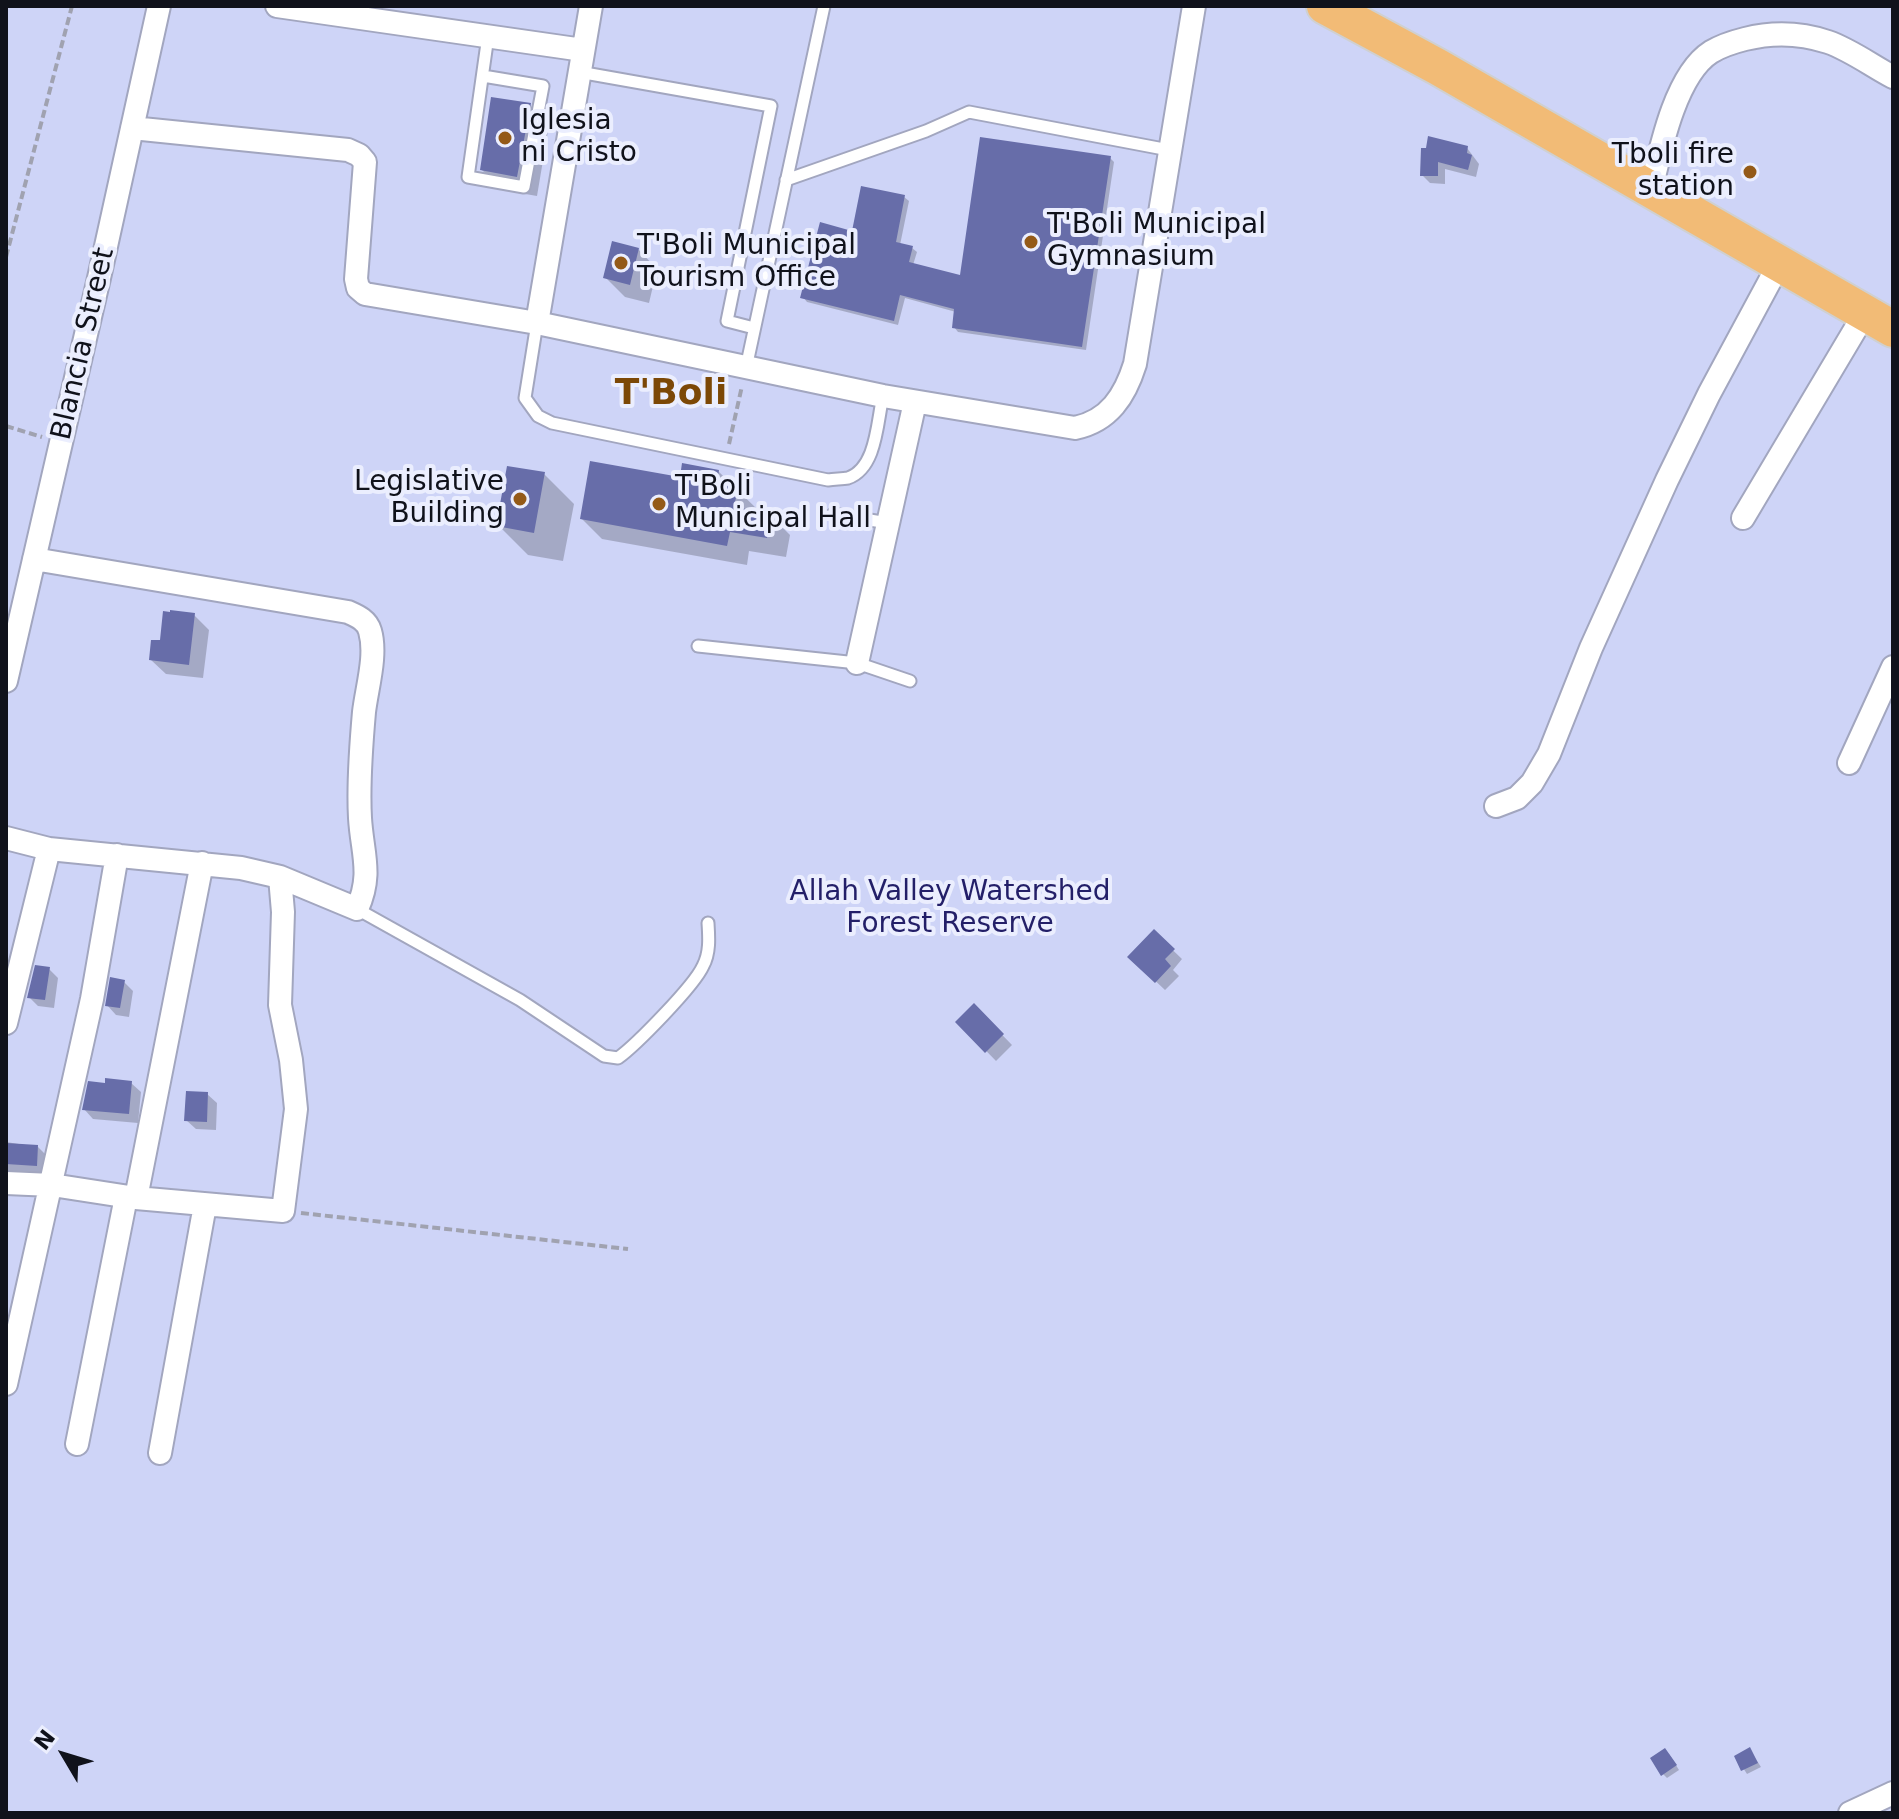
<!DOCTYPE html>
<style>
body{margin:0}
#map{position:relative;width:1899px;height:1819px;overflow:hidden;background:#ebeefe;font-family:"DejaVu Sans",sans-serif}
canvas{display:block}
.frame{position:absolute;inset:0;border:8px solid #10121b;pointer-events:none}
.north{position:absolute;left:24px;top:1715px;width:80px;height:80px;-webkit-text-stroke:6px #ebeefe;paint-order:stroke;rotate:308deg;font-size:22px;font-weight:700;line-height:32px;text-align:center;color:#10121b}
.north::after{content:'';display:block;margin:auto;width:28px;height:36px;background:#10121b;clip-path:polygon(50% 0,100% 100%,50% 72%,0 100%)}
</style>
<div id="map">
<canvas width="1899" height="1819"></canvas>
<div class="frame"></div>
<div class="north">N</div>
</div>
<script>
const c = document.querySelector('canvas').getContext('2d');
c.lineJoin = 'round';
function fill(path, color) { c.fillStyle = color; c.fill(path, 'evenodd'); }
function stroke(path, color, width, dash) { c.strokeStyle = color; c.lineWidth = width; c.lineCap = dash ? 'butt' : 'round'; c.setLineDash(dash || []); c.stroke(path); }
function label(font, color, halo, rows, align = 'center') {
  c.font = font + ' "DejaVu Sans",sans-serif'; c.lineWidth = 8; c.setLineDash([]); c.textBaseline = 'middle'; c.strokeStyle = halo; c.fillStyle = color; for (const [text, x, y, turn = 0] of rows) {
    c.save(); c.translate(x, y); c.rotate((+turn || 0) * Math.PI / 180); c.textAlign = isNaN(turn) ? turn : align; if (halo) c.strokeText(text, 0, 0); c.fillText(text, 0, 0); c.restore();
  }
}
const green = new Path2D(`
 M6,6h1887v1807h-1887z`);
const shadow = new Path2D(`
 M530,105l19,20 -12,71 -35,-6 -20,-20z
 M1467,148l12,16 -3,13 -31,-8v15l-15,-1 -8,-8 1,-25z
 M1110,158l4,4 -28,188 -128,-18 -4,-5 2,-15 -51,-14 -7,27 -91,-23 -4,-5 50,-64 51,-36 5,4 -9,44 12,3 5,4 -4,13 48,13z
 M638,249l19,20 -8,34 -24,-6 -19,-19z
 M718,471l39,38 -1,4 14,2 20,20 -4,22 -37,-6 -2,14 -145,-26 -20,-20 100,-39z
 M544,474l30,30 -11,57 -35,-6 -30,-30z
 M194,615l15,15 -6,48 -37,-4 -15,-14 10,-17z
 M1154,932l28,27 -9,11 6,6 -14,14 -35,-33z
 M49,969l9,9 -4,30 -16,-2 -9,-9z
 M124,982l9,9 -4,26 -13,-2 -9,-10z
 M974,1006l38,39 -16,16 -38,-39z
 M131,1083l10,9 -3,31 -45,-4 -9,-10z
 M207,1094l10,9 -1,27 -20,-1 -10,-9z
 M6,1142l32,5 8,8 -1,18 -36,1 -3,4z
 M1750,1750l11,17 -14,7 -11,-17z
 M1669,1754l10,16 -12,8 -4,-4z`);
const building = new Path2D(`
 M491,97l40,6 -14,74 -37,-7z
 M1428,136l40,10 -1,7 5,2 -4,15 -30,-8v14h-18l1,-28h5z
 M980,137l131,19 -29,191 -130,-19 2,-19 -54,-14 -6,26 -94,-23 20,-76 32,9 9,-45 44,9 -9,47 17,4 -4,16 51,13z
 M612,241l27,7 -9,37 -27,-7z
 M590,461l90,16 2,-14 37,7 -2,14 21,4 -4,19 37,6 -4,25 -37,-6 -3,14 -147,-27z
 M507,466l38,6 -11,61 -38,-7z
 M170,610l25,3 -6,52 -40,-5 2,-20h9l3,-29 7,1z
 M1154,929l21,20 -10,10 6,7 -16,17 -28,-26z
 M35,965l15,2 -5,33 -18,-2z
 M110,977l15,3 -5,28 -15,-2z
 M974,1003l30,31 -19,19 -30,-31z
 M105,1078l27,3 -3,33 -47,-4 6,-29 17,2z
 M186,1091l22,1 -1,30 -23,-1z
 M6,1143l32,2 -1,21 -31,-2z
 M1750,1747l8,16 -17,8 -7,-15z
 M1665,1748l12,17 -16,11 -11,-18z`);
const path = new Path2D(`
 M6,257l66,-251
 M6,426l36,11
 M729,444l13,-58
 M301,1213l327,36`);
const lane = new Path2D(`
 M579,72l192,34 -44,215 27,7
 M483,76l60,10 -19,101 -56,-10 20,-141
 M786,180l140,-49 43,-19 200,38
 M537,323l-12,75 13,18 14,7 276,57c7,-1 14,-1 20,-2 29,-10 29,-57 35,-82
 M746,368l78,-362
 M833,514l55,9
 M698,646l159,17 53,18
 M357,909l163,91 84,56 14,2c18,-13 76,-72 85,-92 7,-13 6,-28 5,-43`);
const street = new Path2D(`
 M277,6l306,44
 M132,128l216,22 11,5 6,7 -9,117 2,9 7,6 172,29 346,73 192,32c34,-7 50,-32 60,-64l59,-358
 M1651,190c9,-39 24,-115 60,-138 10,-6 22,-10 34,-13 28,-7 56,-6 83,3 23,8 44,24 65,35
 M537,323l54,-317
 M1743,518l122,-205
 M34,559l314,53c9,4 19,8 22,19 7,24 -3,56 -6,81 -3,34 -6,71 -4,106 2,35 13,56 -3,91l-77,-32 -39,-9 -192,-19
 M857,663l58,-261
 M6,681l93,-403 60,-272
 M1849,763l44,-96
 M1496,806l21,-8 15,-15 17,-29 42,-106 76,-168 42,-86 70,-130
 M6,838l43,11 -43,174
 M6,1183l46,2 84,13 147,13 13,-102 -5,-49 -11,-55 3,-93 -3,-35
 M136,1198l66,-335
 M6,1384l86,-385 25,-144
 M77,1444l49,-247
 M160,1453l45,-248
 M1850,1813l43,-20`);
const primary = new Path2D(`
 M1325,6l113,61 455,262`);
const markers = [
 [505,138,8,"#945a18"],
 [1750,172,8,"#945a18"],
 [1031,242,8,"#945a18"],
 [621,263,8,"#945a18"],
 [520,499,8,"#945a18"],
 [659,504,8,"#945a18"]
];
const poiNames = [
 ["Iglesia",521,122],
 ["ni Cristo",521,154],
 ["Tboli fire",1734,156,"right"],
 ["station",1734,188,"right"],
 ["T'Boli Municipal",1047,226],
 ["Gymnasium",1047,258],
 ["T'Boli Municipal",637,247],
 ["Tourism Office",637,279],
 ["Legislative",504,483,"right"],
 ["Building",504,515,"right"],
 ["T'Boli",675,488],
 ["Municipal Hall",675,520]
];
const streetNames = [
 ["Blancia Street",84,344,-77]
];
const parkNames = [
 ["Allah Valley Watershed",950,893],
 ["Forest Reserve",950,925]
];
const districtNames = [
 ["T'Boli",671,395]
];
fill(green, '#ced4f7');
fill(shadow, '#0003');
fill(building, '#676da9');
stroke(lane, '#a2a6bf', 15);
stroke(street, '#a2a6bf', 26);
stroke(primary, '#cfd0d1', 40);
stroke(path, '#a0a2b0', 4, [8, 4]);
stroke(lane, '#fff', 11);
stroke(street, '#fff', 22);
stroke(primary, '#f2bb76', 36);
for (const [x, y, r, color] of markers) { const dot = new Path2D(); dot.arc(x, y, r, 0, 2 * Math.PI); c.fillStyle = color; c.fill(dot); stroke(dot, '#ebeefe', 3); }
label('28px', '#10121b', '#ebeefe', poiNames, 'left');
label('28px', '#10121b', '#ebeefe', streetNames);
label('28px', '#231f68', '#ebeefe', parkNames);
label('bold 36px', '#7c4806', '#ebeefe', districtNames);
</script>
